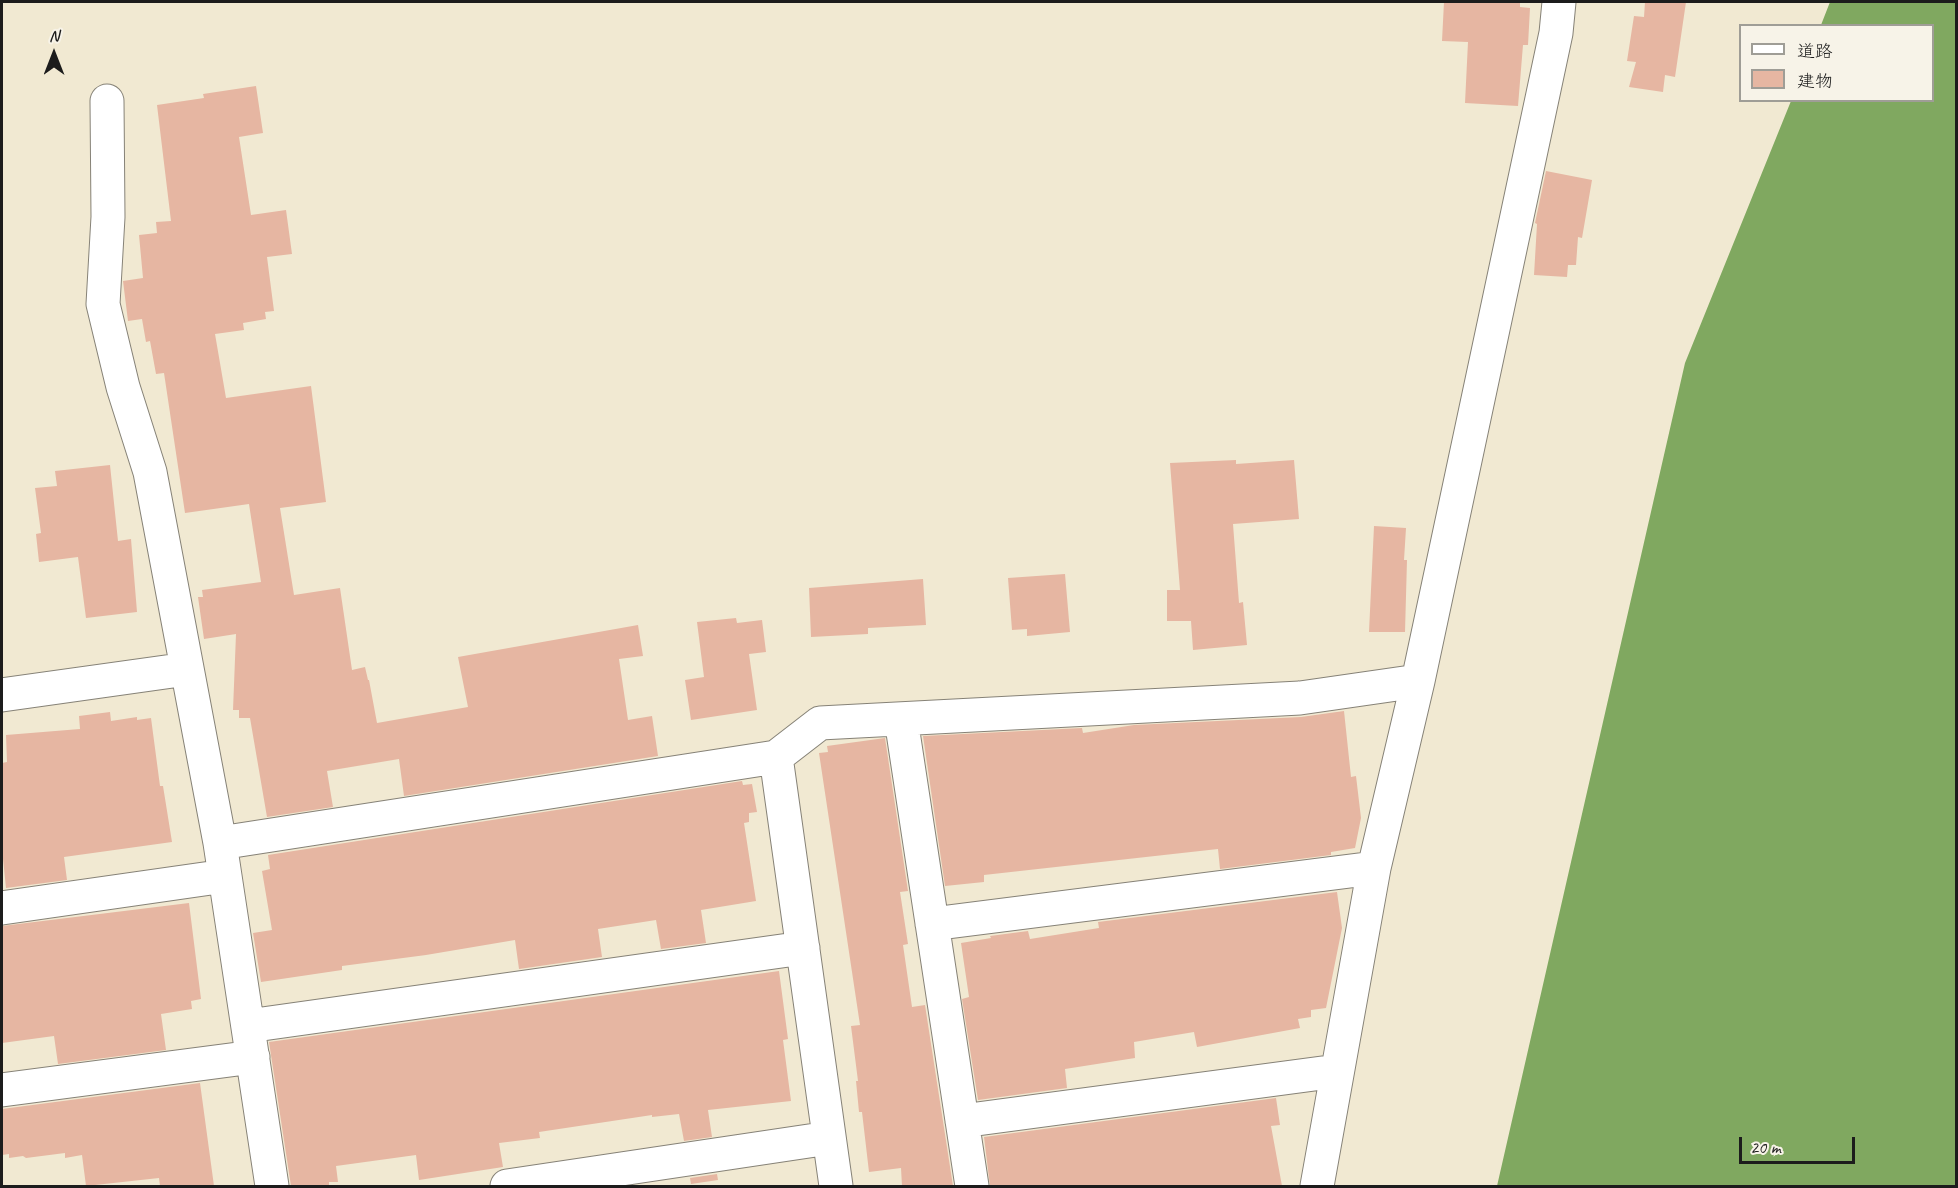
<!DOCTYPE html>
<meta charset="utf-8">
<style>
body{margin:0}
#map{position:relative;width:1958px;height:1188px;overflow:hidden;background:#f1e9d2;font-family:Caveat,"Klee One",sans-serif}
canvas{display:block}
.frame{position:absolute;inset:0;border:3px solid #1c1c1c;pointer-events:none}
.legend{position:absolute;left:1739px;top:24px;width:195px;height:78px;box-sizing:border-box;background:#f7f3e8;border:2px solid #9f9d96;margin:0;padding:8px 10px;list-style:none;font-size:18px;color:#1c1c1c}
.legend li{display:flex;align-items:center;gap:12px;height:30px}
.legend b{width:30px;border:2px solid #9f9d96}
.north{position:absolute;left:24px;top:24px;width:60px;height:60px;-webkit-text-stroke:4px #f7f3e8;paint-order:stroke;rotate:0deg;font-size:16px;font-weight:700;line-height:24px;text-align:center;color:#1c1c1c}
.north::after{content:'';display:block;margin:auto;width:21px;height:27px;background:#1c1c1c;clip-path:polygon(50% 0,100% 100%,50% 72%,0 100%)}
.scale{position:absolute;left:1739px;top:1137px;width:116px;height:27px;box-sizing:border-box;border:3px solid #1c1c1c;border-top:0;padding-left:8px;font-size:18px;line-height:21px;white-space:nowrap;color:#1c1c1c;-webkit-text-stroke:4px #f7f3e8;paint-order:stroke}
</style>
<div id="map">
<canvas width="1958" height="1188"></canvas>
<div class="frame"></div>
<ul class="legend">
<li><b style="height:8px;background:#fff"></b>道路</li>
<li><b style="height:16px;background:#e6b6a2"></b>建物</li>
</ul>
<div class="north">N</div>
<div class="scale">20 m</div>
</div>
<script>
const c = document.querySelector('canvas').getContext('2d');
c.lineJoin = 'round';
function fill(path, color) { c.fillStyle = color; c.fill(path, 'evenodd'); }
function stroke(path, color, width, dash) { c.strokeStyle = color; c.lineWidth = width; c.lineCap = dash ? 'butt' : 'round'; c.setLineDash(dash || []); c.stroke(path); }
const forest = new Path2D(`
 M1830,2h126v1184h-459l188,-823 106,-262 141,-1v-74l-111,-1z`);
const building = new Path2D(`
 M1444,2h76v5l10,1 -2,37h-5l-5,61 -53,-3 3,-61 -26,-1z
 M1645,2h41l-11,75 -10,-2 -2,17 -34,-5 7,-25 -9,-1 7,-45 10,1z
 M256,86l7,47 -24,4 12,78 35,-5 6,44 -25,3 7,54 -9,1 1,7 -23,4 1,7 -29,4 11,64 85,-12 15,116 -46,6 14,87 46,-7 12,82 13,-3 3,13h1l8,43 91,-16 -10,-50 180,-32 5,31 -24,3 9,61 24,-4 6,40 -254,40 -5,-37 -72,12 6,36 -66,10 -17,-99h-11v-8h-6l3,-76 -32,5 -6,-42h5l-1,-7 59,-8 -12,-78 -64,9 -21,-140 -8,1 -6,-33 -4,1 -4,-23 -14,2 -5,-40 20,-3 -4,-43 18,-2 -1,-11 15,-1 -14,-116 47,-7 -1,-4z
 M1546,171l46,9 -10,58 -4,-1 -2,28h-8l-1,12 -33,-2 3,-51 -2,-1z
 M1236,460v4l58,-4 5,59 -66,5 6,79 4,-1 4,43 -54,5 -2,-29h-24v-31h13l-10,-127z
 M110,465l8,76 13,-2 6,73 -51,6 -8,-61 -39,5 -3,-28 5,-1 -6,-45 22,-2 -2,-15z
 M1374,526l32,2 -2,32h3l-2,72h-36z
 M1065,574l5,58 -43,4v-7l-15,1 -4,-52z
 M923,579l3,46 -58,3v6l-57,3 -2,-49z
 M736,618l1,5 25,-3 4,32 -17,2 8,56 -66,10 -6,-40 19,-3 -7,-55z
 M1344,711l7,66 5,-1 5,42 -6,30 -24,4v3l-111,14 -2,-20 -234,26v7l-39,4 -22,-150 159,-8 1,5 51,-8 167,-8z
 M110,712l1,9 26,-4v3l14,-2 9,68h3l9,56 -108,15 3,23 -61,8 -4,-39v-86l5,-1 -1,-27 74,-6 -1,-13z
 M885,738l23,153 -8,1 8,52 -5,1 9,62 13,-2 28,181h-51l-1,-18 -32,4 -7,-60h-3l-3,-31h2l-7,-55 9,-1 -41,-272 9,-1 -1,-6z
 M742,781l1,4 9,-1 5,28 -8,1v9l-5,1 12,78 -55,9 5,33 -45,6 -5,-29 -58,9 4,28 -83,12 -4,-29 -89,15 -84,11v4l-81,12 -8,-49 19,-3 -10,-59 8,-2 -2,-14z
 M1337,892l5,36 -16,80 -15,2v7l-13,2 2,9 -103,19 -3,-15 -60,10 1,16 -70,11 2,19 -89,12 -16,-101 7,-2 -8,-54 30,-5 -1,-2 38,-5 2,8 69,-11 -1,-6z
 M189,903l12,96 -10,2 1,8 -31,5 5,36 -108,14 -4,-28 -52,7v-117z
 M779,971l9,68 -5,1 8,61 -83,9 4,27 -28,4 -5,-27 -27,3v-2l-113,17 1,6 -41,5 4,24 -84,13 -3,-25 -80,11 2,16h-9v4h-38l-22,-144z
 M200,1083l14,103h-54l-1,-8 -73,8 -4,-31 -17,3v-5l-39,5 -3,-2 -14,2v-4l-7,1v-46z
 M1276,1098l4,27 -9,1 11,60h-292l-6,-49z
 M717,1174l1,6 -27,4 -1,-6z`);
const minor = new Path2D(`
 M107,101l1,116 -5,87 20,83 27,85 70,371
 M2,695l185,-26
 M901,719l71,467
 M776,757l60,429
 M2,908l223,-32
 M932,924l442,-56
 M248,1026l555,-78
 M2,1090l251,-33
 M962,1121l375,-50
 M272,1186l-52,-343 556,-86 44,-34 480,-25 118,-17
 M507,1186l322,-48
 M1317,1186l57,-318 44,-187 138,-648 3,-31`);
fill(forest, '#80a860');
fill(building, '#e6b6a2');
stroke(minor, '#868277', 35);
stroke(minor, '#fff', 33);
</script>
